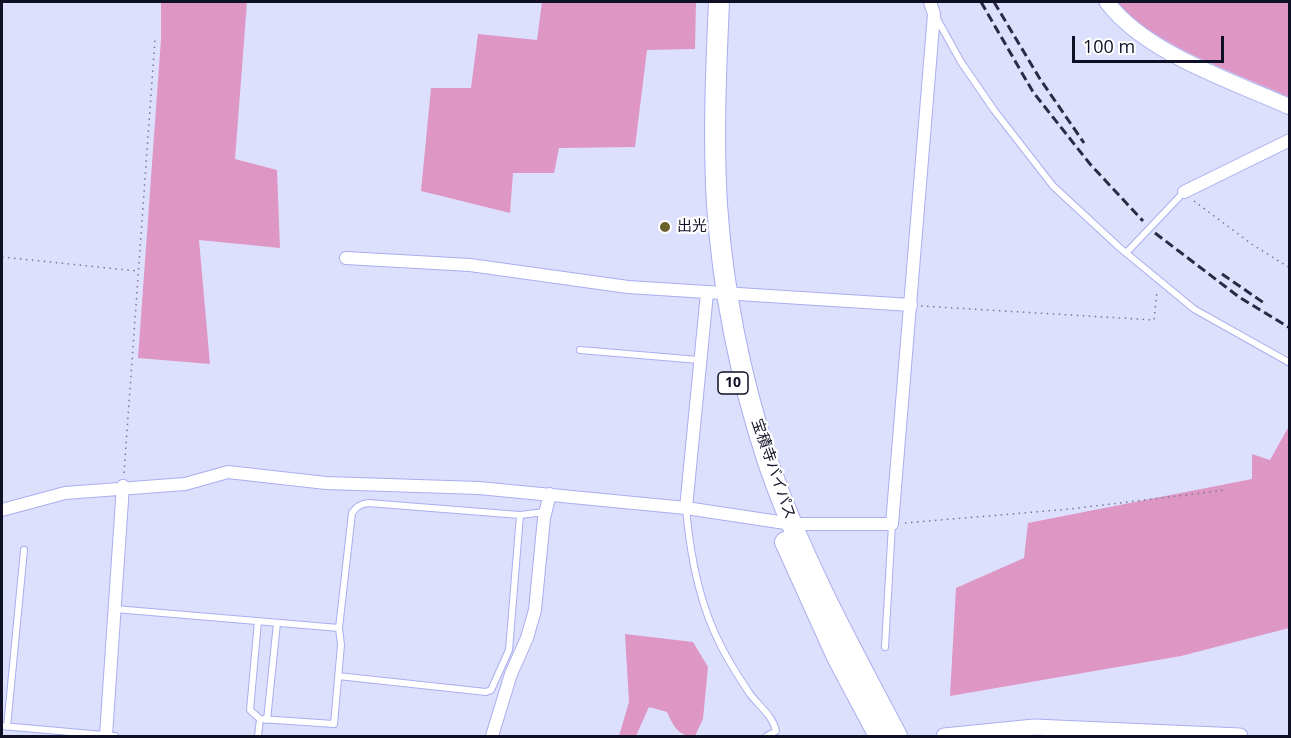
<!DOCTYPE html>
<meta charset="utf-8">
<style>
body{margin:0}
#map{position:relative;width:1291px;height:738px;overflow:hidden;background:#dde0fc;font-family:"Open Sans",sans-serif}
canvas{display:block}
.frame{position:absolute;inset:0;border:3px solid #0f0f26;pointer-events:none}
.scale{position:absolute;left:1072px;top:36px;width:152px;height:27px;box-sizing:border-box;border:3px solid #0f0f26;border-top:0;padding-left:8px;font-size:18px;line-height:21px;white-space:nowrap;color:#0f0f26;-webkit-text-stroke:4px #fff;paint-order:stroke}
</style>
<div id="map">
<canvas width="1291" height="738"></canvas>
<div class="frame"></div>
<div class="scale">100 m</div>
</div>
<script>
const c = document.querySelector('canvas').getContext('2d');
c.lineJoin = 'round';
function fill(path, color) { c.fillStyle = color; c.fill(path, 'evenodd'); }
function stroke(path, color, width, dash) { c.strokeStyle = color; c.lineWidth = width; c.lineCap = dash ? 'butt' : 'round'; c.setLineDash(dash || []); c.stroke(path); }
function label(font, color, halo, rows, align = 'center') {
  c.font = font + ' "Open Sans","Noto Sans JP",sans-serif'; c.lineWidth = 4.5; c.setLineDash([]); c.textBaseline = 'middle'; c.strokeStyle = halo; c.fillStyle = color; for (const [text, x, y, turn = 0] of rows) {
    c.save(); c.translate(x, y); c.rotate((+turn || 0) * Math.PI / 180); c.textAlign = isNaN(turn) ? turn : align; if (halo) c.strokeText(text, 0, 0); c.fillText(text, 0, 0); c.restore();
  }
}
const forest = new Path2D(`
 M161,2h86l-12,157 42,11 3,78 -81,-8 11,124 -72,-6 23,-319z
 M542,2h154l-1,47 -48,1 -12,97 -76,1 -5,25h-41l-3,40 -89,-22 10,-103h40l7,-54 59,6z
 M1118,2h171v95c-48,-22 -139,-53 -171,-95z
 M1289,426v202l-108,28 -231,40 6,-108 68,-30 4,-35 224,-44v-25l18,6z
 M625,634l68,8 15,25 -5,52 -8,17c-17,1 -22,-11 -28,-24l-18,-5 -13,29h-17l10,-34z`);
const path = new Path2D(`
 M1194,201l59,44 37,23
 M2,257l135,14
 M921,306l233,14 3,-29
 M124,473l31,-434
 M905,523l165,-14 156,-19`);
const service = new Path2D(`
 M936,17l25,45 33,48 59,76 67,62 74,61 96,54
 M1126,253l58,-61
 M580,350l119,10
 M686,508c4,47 13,96 35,138 8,16 19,33 29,48 9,12 23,22 26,37l-9,5
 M115,609l224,19
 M258,621l-8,89 10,9 74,5 7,-79 -2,-17 13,-115c4,-6 8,-9 16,-10l152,12 25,-3
 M885,647l7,-123
 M338,676l148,16 5,-2 18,-40 11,-135
 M267,720l10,-97
 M2,726l113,10
 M7,727l17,-177
 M258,736l2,-17`);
const minor = new Path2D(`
 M1184,192l106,-52
 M346,258l124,7 158,22 283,18
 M686,508l21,-215
 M2,510l63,-17 120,-9 43,-12 98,11 153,5 207,20 106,16h100l42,-510 -4,-12
 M106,735l17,-249
 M492,736l19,-62 16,-36 8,-28 9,-92 6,-24`);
const tertiary = new Path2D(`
 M1107,2c38,51 125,79 183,105
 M944,736l90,-9 206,9`);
const primary = new Path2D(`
 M719,2c-3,67 -6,135 -2,203 6,86 24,175 51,257 33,96 82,185 129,274
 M785,542l52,115 42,79`);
const rail = new Path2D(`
 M981,2l52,90 57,72 53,57
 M994,2l46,77 44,64
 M1155,233l84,64 51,31
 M1222,274l42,29`);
const markers = [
 [665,227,6,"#69612e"]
];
const shields = [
 [733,383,30]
];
const shieldNames = [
 ["10",733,383]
];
const poiNames = [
 ["出光",677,227]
];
const streetNames = [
 ["宝積寺バイパス",773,469,71]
];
fill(forest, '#de96c5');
stroke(service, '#a9aeef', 8);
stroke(minor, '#a9aeef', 14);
stroke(tertiary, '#a9aeef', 17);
stroke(primary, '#a9aeef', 22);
stroke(path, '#777892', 1.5, [1.5, 4.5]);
stroke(service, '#fff', 6);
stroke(minor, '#fff', 12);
stroke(tertiary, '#fff', 15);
stroke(primary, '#fff', 20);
stroke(rail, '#2a2a42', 3, [9, 4.5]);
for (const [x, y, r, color] of markers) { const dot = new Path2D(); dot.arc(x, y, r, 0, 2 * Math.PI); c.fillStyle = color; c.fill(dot); stroke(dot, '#fff', 2); }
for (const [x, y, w] of shields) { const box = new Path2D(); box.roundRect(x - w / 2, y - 11, w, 22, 4.5); c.fillStyle = '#fff'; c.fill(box); stroke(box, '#0f0f26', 1.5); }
label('bold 14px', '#0f0f26', null, shieldNames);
label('15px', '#0f0f26', '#fff', poiNames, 'left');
label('15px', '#0f0f26', '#fff', streetNames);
</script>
